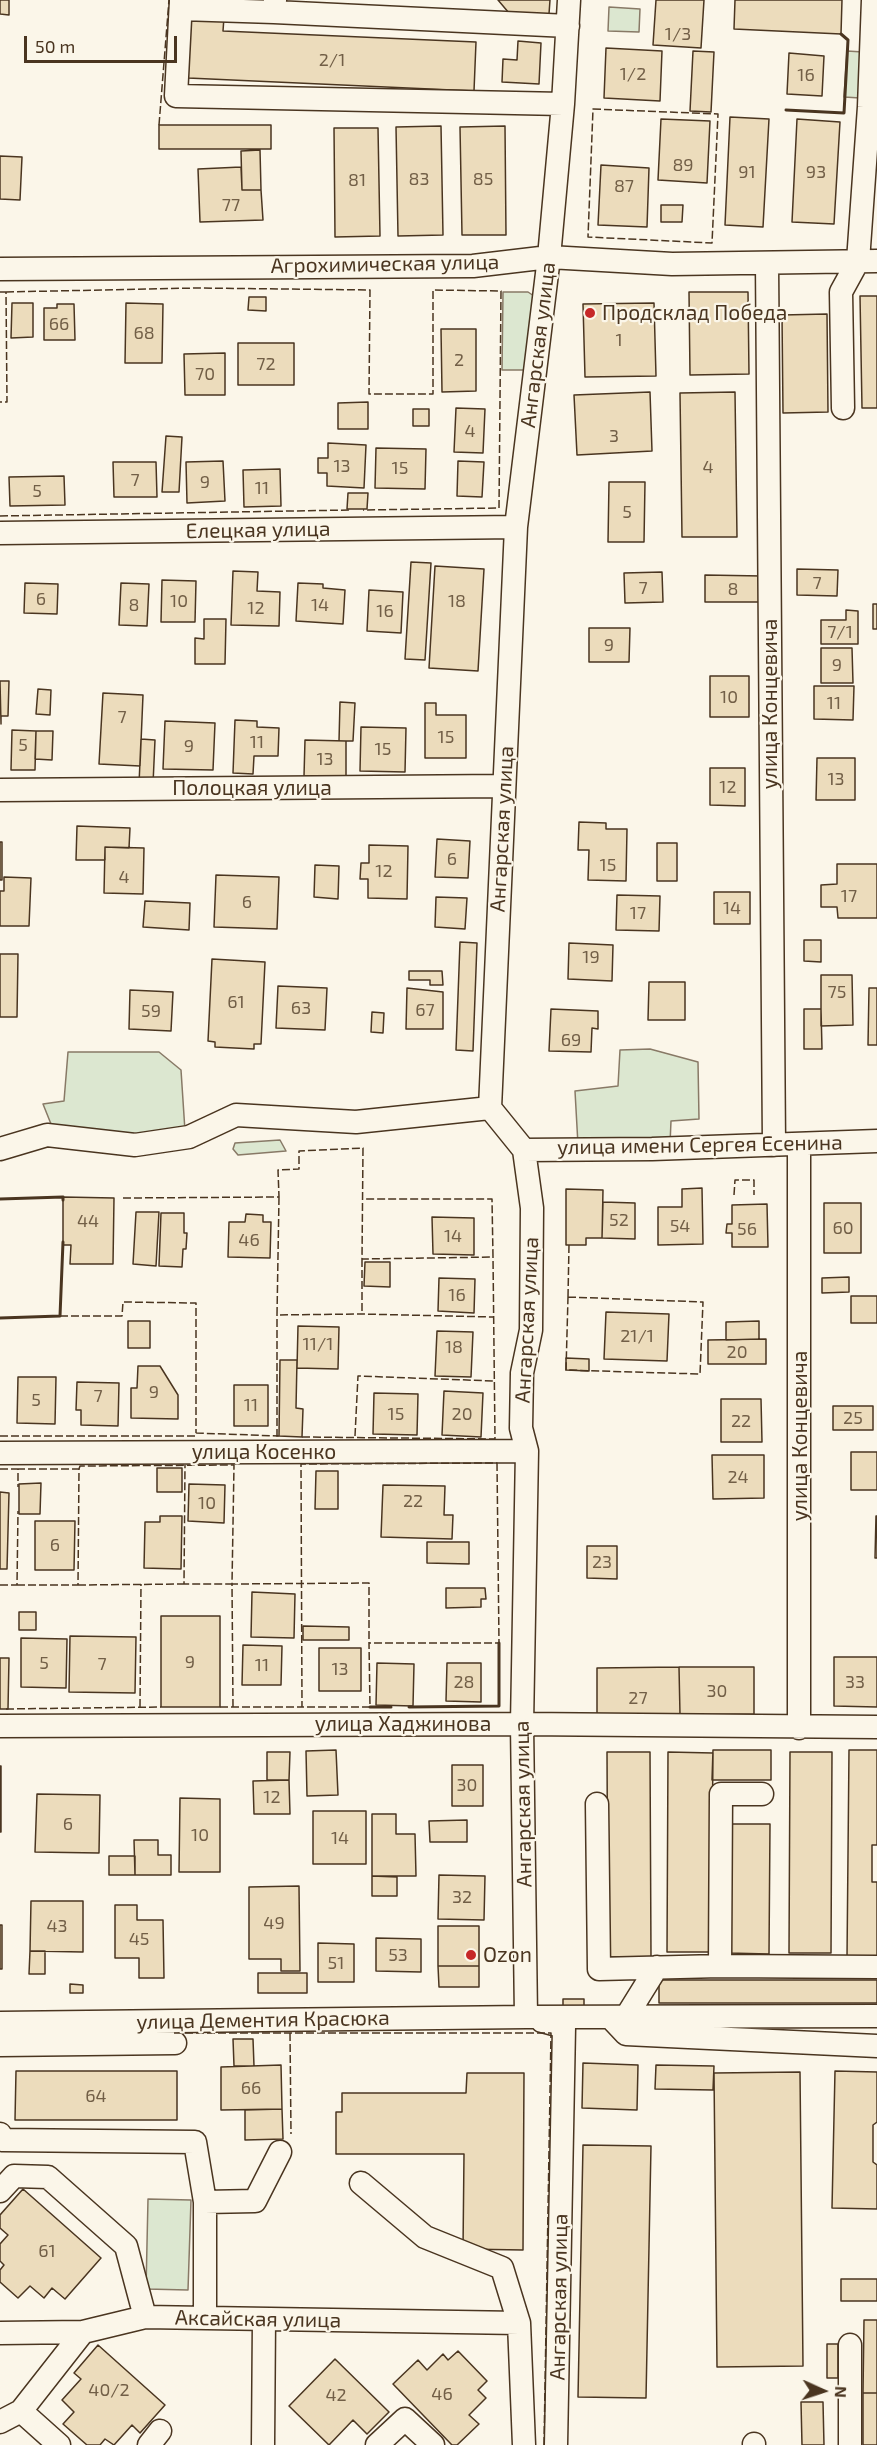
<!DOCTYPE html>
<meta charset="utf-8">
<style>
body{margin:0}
#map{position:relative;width:877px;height:2445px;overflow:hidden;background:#fbf6e9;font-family:"Exo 2",sans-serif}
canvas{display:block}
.north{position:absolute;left:793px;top:2361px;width:60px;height:60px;-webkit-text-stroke:4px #fbf6e9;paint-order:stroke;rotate:93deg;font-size:16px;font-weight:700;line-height:24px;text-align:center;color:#4a3520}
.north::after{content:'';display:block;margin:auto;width:21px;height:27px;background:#4a3520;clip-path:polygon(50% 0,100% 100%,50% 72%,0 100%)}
.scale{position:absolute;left:24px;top:36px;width:153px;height:27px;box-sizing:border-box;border:3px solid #4a3520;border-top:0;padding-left:8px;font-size:18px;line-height:21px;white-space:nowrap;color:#4a3520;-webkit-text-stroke:4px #fbf6e9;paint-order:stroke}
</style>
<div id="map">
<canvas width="877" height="2445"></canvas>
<div class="north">N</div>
<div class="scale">50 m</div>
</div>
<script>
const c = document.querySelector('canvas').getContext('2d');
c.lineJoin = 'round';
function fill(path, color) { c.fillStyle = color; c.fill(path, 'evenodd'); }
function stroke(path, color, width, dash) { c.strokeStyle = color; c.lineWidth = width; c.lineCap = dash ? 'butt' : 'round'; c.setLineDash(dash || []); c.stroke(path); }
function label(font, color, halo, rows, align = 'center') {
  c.font = font + ' "Exo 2",sans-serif'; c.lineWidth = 4.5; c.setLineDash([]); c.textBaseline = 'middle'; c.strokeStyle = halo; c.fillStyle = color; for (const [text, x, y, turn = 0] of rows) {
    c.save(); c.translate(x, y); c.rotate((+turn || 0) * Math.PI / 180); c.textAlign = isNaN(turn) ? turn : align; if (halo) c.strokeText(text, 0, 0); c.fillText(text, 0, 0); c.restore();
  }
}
const green = new Path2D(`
 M609,7l31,2 -1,23 -31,-1z
 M847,51l16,1 -3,46 -16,-1z
 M503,292h25l6,4 -3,74h-29z
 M650,1049l48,13 1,57 -28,2 -1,23 -92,1 -3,-54 43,-5 2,-36z
 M68,1052h91l22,18 4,61 -56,10 -76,-12 -10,-25 21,-3z
 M280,1140l6,11 -48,4 -5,-6 2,-6z
 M148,2199l43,1 -3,90 -42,-1z`);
const building = new Path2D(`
 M0,0h9v15l-9,-1z
 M498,0h52l-1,14 -40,-1z
 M656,0h48l-3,48 -48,-3z
 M735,0h107l-1,34 -107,-5z
 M191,16l33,1 -1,14 253,11 -2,49 -286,-13z
 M518,41l23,2 -2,41 -37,-2 1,-23 14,1z
 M606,48l56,3 -2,50 -56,-3z
 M693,51l21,1 -3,60 -21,-1z
 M789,53l35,3 -2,40 -35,-2z
 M730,117l39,2 -6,108 -38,-2z
 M661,119l49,2 -3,62 -49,-3z
 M797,119l43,3 -6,102 -42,-2z
 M159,125h112v24h-112z
 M441,126l2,109 -45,1 -2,-109z
 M505,126l1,109h-44l-2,-108z
 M334,128h44l2,108 -45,1z
 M260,150l1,40h-19l-1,-39z
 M0,156l22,1 -2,43 -20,-1z
 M601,165l48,3 -2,59 -49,-2z
 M241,167l1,23h19l2,30 -63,2 -2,-53z
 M661,205h22l-1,17h-21z
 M689,292h59l1,82 -59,1z
 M860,296h17v112h-15z
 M249,297h17v14l-18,-1z
 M12,303h21v34l-22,1z
 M126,303l37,1 -1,59h-37z
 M654,303l2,73 -71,1 -2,-73z
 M57,304h17l1,36h-31v-32h13z
 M827,314l1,98 -45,1 -1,-98z
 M441,329h35v62l-34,1z
 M238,343h56v42h-56z
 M225,353v42h-40l-1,-41z
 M650,392l2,59 -75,4 -3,-60z
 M735,392l2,145h-55l-2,-144z
 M368,402v27h-30v-26z
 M456,408l29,1 -2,44 -29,-1z
 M413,409h16v17h-16z
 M166,436l16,1 -3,55h-17z
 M328,443l38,2 -2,43 -37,-2v-13h-9v-15h10z
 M376,448l50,1 -1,40 -50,-1z
 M223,461l2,40 -38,2 -1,-41z
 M458,461l26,1 -2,35 -25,-1z
 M113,462h43l1,35h-43z
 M280,469l1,37 -37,1 -1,-37z
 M64,476l1,29 -55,1 -1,-29z
 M609,482h36l-1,60h-36z
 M348,493h20l-1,16h-20z
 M411,562l20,1 -6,97 -20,-1z
 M435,566l49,3 -6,102 -49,-3z
 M797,569l41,1 -1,26 -40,-1z
 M233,571l25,1 -1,19 23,1 -1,34 -48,-1z
 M662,572l1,30 -38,1 -1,-30z
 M705,575l57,1v26h-57z
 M162,580l34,1 -1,41h-34z
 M25,583l33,1 -1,30 -33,-1z
 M121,583l28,1 -2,42 -28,-1z
 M298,583l25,1v4l22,2 -2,34 -47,-3z
 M369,590l34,2 -2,41 -34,-2z
 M873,604h4v25h-4z
 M846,610l12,1v33h-37v-24h25z
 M204,619h22l-1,45h-30v-26l9,1z
 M589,628h41l-1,34h-40z
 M821,648h31l1,35h-32z
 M710,676h39v41h-39z
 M0,681h9l-1,35h-7v8z
 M814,686h40l-1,34 -39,-1z
 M38,689l13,1 -1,25 -14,-1z
 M103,693l40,2 -3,71 -41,-2z
 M340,702l15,1 -2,38h-14z
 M425,703h11v12h30v43h-41z
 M235,720l22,1v6l22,1 -1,28h-24l-1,18 -20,-1z
 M165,721l50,2 -2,47 -50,-1z
 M361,727l45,1 -1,44 -45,-1z
 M12,730l24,1 -1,39h-24z
 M36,731h17l-1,29 -17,-1z
 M141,739l14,1 -2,44h-14z
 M305,740l41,1v36l-42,-1z
 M817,758h38v42h-39z
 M710,768h35v38l-35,-1z
 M579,822l27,1v6h21l-1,52 -38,-1 1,-30h-11z
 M77,826l53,2 -1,20 -24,-1v13h-29z
 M437,839l33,2 -2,37 -33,-1z
 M0,842h2v38h-2z
 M657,843h20v38h-20z
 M369,845l39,1 -1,53 -39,-1v-19h-8l1,-16h8z
 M105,847l39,1 -1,46 -39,-1z
 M837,864h40v54h-39l-1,-11h-16v-22l16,-1z
 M315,865l24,1 -1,33 -24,-2z
 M216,875l63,2 -2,52 -63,-2z
 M4,877l27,1 -2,48h-29v-35h4z
 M714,892h36v32h-36z
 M617,895l43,1 -1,35 -43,-1z
 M436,897l31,1 -2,31 -30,-2z
 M145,901l45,2 -1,27 -46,-3z
 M804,940h17v22l-17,-1z
 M460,942l17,1 -4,108 -17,-1z
 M569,943l44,2 -1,36 -44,-2z
 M0,954h18l-1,63h-17z
 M212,959l53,3 -4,82h-7v5l-39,-2v-5l-7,-1z
 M409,971h33l1,14h-13v-5h-21z
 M821,975h31l1,50 -32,1z
 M649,982h36v38h-37z
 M278,986l49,2 -2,42 -49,-2z
 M407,988l36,4v37h-37z
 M869,988h8v57h-9z
 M130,990l43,2 -2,39 -42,-2z
 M551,1009l47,2v18l-6,-1 -1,24 -42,-1z
 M804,1009h17l1,40h-18z
 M372,1012l12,1 -1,20 -12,-1z
 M702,1188l1,56 -45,1v-38h24v-18z
 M566,1189l37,1 -1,48h-16v7h-20z
 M63,1197l51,1 -1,66h-43l1,-19h-8z
 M603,1202l32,1v36l-33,-1z
 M824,1203h37v50h-37z
 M767,1204l1,43h-36v-14h-6l1,-9h5v-19z
 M136,1212h23l-3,54 -23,-2z
 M161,1213h23v20h3l-1,16h-3l-1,18 -23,-1z
 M246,1214l17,1v7h8l-1,36 -42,-1 1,-35h16z
 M432,1217l42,1v37l-41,-1z
 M365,1262h25v25l-26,-1z
 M849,1277v15l-27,1v-15z
 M439,1278l36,1 -1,34 -36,-2z
 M851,1296h26v27h-26z
 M606,1312l63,2 -2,47 -63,-2z
 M128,1321h22v27h-22z
 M759,1321v18l-33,1v-18z
 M298,1326l41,1 -1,42 -41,-1z
 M437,1331l36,1 -2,45 -36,-1z
 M766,1339v25h-58v-24z
 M566,1358l23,1v12l-23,-1z
 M280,1360h17l-1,48 7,1 -1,28 -23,-1z
 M138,1366h22l18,29v24l-47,-1v-30h6z
 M18,1377h38l-1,47 -38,-1z
 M77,1382l42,1 -1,43 -37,-1v-15h-5z
 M234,1385h34v41h-34z
 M444,1391l39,2 -2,44 -39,-2z
 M374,1393l44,1 -1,41 -44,-1z
 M721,1399h40l1,43h-41z
 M833,1406h40v24h-40z
 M851,1452h26v38h-26z
 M712,1455h52v43l-51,1z
 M157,1468h25v24h-25z
 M316,1471h22v38h-23z
 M41,1483l-1,31h-21v-30z
 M189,1484l36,1 -1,38 -36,-2z
 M383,1485l62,1 -1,29h9l-1,24 -71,-2z
 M0,1492l9,1 -2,76h-7z
 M160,1516h22l-1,53 -37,-1 1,-46h15z
 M876,1516h1v42h-2z
 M35,1521h40l-1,49h-39z
 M427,1542h42v22l-42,-1z
 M587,1546h30v33l-30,-1z
 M446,1588h39l1,11h-5v8l-35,1z
 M252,1592l43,2 -1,44 -43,-1z
 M19,1612h17v18h-17z
 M161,1616h59v91h-59z
 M303,1626l46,1v13h-46z
 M70,1636l66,1 -1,56 -66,-1z
 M21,1638l46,1 -1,49 -45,-1z
 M243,1645l39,1 -1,39h-39z
 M319,1648h42v43h-42z
 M834,1657h43v50l-43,-1z
 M0,1658h9l-1,51h-8z
 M377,1663l37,1 -1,42 -37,-1z
 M447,1663h34v39l-35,-1z
 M679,1667l1,48 -83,1v-48z
 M679,1667h75v47l-74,1z
 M336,1750l2,45 -31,1 -1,-45z
 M713,1750h58v30h-59z
 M849,1750h28v95h-5v37h5v76h-30z
 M267,1752h23l-1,28h-22z
 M607,1752h43l1,205h-43z
 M668,1752l45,1 -2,199h-44z
 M790,1752h42l-1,201h-42z
 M452,1765h31v41h-31z
 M0,1766h1v66h-1z
 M289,1780l1,34h-36l-1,-33z
 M37,1794l63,1 -1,58 -64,-1z
 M180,1798l40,1v73h-41z
 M313,1811h53v53h-53z
 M372,1814h24v20h19l1,42h-44z
 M467,1820v22h-37l-1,-21z
 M729,1824h41l-1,130 -41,-1z
 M134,1840h24v15h13v20h-36z
 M109,1856h26v19h-26z
 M439,1875l46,1 -1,44 -46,-1z
 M372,1876l25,1v19h-25z
 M299,1886l1,85h-19v-12h-32v-72z
 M31,1901h52v51l-53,-1z
 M115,1905h22v15h26l1,58h-25v-20h-24z
 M0,1925h2v44h-2z
 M438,1926h41v40h-41z
 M376,1938l45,1v33l-45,-1z
 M318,1943l36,1v38h-36z
 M30,1951h15v23h-16z
 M438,1966h41v21h-40z
 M258,1973h49v20h-49z
 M659,1980h218v23h-218z
 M70,1984l13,1v8h-13z
 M563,1999h21v8h-21z
 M233,2039h20l1,27h-20z
 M583,2063l55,2 -1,45 -55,-2z
 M281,2065l1,44 -61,1v-43z
 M656,2065l58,1 -1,24 -58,-1z
 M16,2071h161v49h-162z
 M835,2071l42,1v50l-4,3v37l4,3v44l-45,-1z
 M800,2072l3,294 -86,1 -3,-294z
 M467,2073h57l-1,177 -60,-1 1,-95h-128v-42h6v-19h124z
 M282,2109l1,30 -38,1v-30z
 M583,2145l68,1 -5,252 -68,-1z
 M23,2189l78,69 -36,41 -13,-11 -8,10 -14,-12 -12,12 -18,-16v-12l4,-5 -4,-4v-17l8,-9 -8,-7v-13z
 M841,2279h36v22h-36z
 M864,2320h13v73h-14z
 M827,2344h11v34h-11z
 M98,2345l67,60 -25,28 -8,-8 -18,20 -9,-6 -5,6h-13l-24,-21 11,-12 -12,-12 19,-21 -7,-6z
 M458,2351l29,30 -9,9 8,8 -17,17 10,9 -22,21h-5l-59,-61 25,-24 9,10 16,-16 5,6z
 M335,2359l54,53 -22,22 -14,-14 -24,25 -40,-39z
 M863,2393h14v52h-14z
 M801,2402h22l1,43h-22z`);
const minor = new Path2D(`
 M181,0l-5,96 387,8
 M275,0l-1,12 294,14
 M181,9l93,3
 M767,263l7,882
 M0,269l473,-3 76,-9 123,7 205,-3
 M843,408l-2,-116 17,-31 11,-154 4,-107
 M0,533l516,-6
 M0,790l504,-4
 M0,1149l47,-14 88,10 54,-8 47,-22 120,7 134,-14
 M524,1150l128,-1 225,-8
 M0,1453l527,-2
 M0,1726l522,-2 355,3
 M799,1728v-584
 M597,1804l2,165 121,-3 157,1
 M720,1966l1,-172h41
 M526,2017l-4,-293 5,-273 -6,-23 1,-55 9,-43 1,-122 -8,-58 -34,-42 26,-581 33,-270 14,-153 6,-104
 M610,2017l16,17 251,12
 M626,2017l31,-50
 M542,2021l22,6 -8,418
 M0,2023l526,-6 351,-1
 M0,2045l175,-2
 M0,2134l3,6 192,2 10,60v116
 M361,2183l64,54 77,31 17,55 5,122
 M0,2191l14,-15 34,1 78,69 19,71
 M205,2202l50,-1 25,-49
 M0,2333l83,-1 62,-15 374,6
 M21,2411l38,34
 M0,2422l21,-11 62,-79
 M754,2444v1
 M149,2445l11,-14
 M263,2445l1,-126
 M377,2445l28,-26 28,26
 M850,2445v-100`);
const fence = new Path2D(`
 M593,109l125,5 -6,129 -124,-6z
 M159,125l10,-125
 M0,292h6l1,110h-7
 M6,292l190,-4 174,2 -1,104h64v-104l68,1 -2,217 -136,2
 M0,516l351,-6
 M734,1195l1,-15h19v15
 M279,1197l-2,118 85,-1 131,3
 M123,1198l156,-1 -1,-27 21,-1v-18l64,-3 -1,111 131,-2 -1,-58h-130
 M362,1259v55
 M568,1297l135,5 -3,72 -134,-4z
 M568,1297l1,-52
 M60,1316h62l1,-14 73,1v130
 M0,1436h195l1,-3 83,3
 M355,1436l3,-60 136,5
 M277,1437v-122
 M302,1437l193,2 -2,-182
 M497,1463l2,180h-130l1,64h-68l-1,-243z
 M0,1469h18v18
 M79,1469l1,-3 154,-1 -2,119h-48l1,-119
 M0,1585h17l1,-74
 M17,1585h61l1,-116h-61
 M78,1585l106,-1
 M140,1707l1,-123
 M220,1707h82
 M233,1707l-1,-123 137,-1v60
 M6,1709l155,-2
 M174,2033h377l-7,412
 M290,2033l1,101`);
const wall = new Path2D(`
 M786,110l58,3 4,-73 -7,-6
 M0,1199l63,-2v3
 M0,1318l60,-2 3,-74
 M370,1707h21
 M409,1707l90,-1v-63`);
const markers = [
 [590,313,6,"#c62828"],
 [471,1955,6,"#c62828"]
];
const numberNames = [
 ["1/3",678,34],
 ["2/1",332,60],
 ["1/2",633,74],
 ["16",806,75],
 ["89",683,165],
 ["91",747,172],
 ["93",816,172],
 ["83",419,179],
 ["85",483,179],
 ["81",357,180],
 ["87",624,186],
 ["77",231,205],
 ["66",59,324],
 ["68",144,333],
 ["1",619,340],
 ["2",459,360],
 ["72",266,364],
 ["70",205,374],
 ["4",470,431],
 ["3",614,436],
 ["13",342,466],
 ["4",708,467],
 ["15",400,468],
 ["7",135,480],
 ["9",205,482],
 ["11",262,488],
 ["5",37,491],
 ["5",627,512],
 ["7",817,583],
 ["7",643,588],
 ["8",733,589],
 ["6",41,599],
 ["10",179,601],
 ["18",457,601],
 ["8",134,605],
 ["14",320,605],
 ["12",256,608],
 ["16",385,611],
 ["7/1",840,632],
 ["9",609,645],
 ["9",837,665],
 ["10",729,697],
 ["11",834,703],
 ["7",122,717],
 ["15",446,737],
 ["11",257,742],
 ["5",23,745],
 ["9",189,746],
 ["15",383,749],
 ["13",325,759],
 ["13",836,779],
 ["12",728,787],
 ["6",452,859],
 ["15",608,865],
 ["12",384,871],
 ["4",124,877],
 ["17",849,896],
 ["6",247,902],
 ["14",732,908],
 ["17",638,913],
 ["19",591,957],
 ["75",837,992],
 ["61",236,1002],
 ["63",301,1008],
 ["67",425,1010],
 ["59",151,1011],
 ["69",571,1040],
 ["52",619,1220],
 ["44",88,1221],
 ["54",680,1226],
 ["60",843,1228],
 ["56",747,1229],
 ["14",453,1236],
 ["46",249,1240],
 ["16",457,1295],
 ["21/1",637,1336],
 ["11/1",318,1344],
 ["18",454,1347],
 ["20",737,1352],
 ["9",154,1392],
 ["7",98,1396],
 ["5",36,1400],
 ["11",251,1405],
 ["15",396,1414],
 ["20",462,1414],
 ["25",853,1418],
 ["22",741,1421],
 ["24",738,1477],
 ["22",413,1501],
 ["10",207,1503],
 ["6",55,1545],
 ["23",602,1562],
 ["9",190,1662],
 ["5",44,1663],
 ["7",102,1664],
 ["11",262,1665],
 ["13",340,1669],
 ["28",464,1682],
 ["33",855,1682],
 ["30",717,1691],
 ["27",638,1698],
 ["30",467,1785],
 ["12",272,1797],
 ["6",68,1824],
 ["10",200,1835],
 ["14",340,1838],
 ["32",462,1897],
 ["49",274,1923],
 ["43",57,1926],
 ["45",139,1939],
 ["53",398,1955],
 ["51",336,1963],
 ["66",251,2088],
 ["64",96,2096],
 ["61",47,2251],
 ["40/2",109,2390],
 ["46",442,2394],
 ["42",336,2395]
];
const streetNames = [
 ["Агрохимическая улица",385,264,-1],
 ["Ангарская улица",538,345,-83],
 ["Елецкая улица",258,530,-1],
 ["улица Концевича",770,704,-90],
 ["Полоцкая улица",252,788],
 ["Ангарская улица",502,829,-87],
 ["улица имени Сергея Есенина",700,1145,-1],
 ["Ангарская улица",527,1320,-87],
 ["улица Концевича",800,1436,-90],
 ["улица Косенко",264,1452],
 ["улица Хаджинова",403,1724],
 ["Ангарская улица",523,1804,-91],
 ["улица Дементия Красюка",263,2020,-1],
 ["Ангарская улица",559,2297,-89],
 ["Аксайская улица",258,2319,1]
];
const poiNames = [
 ["Продсклад Победа",602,313],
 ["Ozon",483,1955]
];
fill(green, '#dce7d0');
stroke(green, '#887966', 1.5);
fill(building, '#ecdcbc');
stroke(building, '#4a3520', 1.5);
stroke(minor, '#4a3520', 25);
stroke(minor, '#fbf6e9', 22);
stroke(fence, '#4a3520', 1.5, [8, 3]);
stroke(wall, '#4a3520', 3);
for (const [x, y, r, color] of markers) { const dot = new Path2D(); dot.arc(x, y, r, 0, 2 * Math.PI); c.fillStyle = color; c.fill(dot); stroke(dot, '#fbf6e9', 2); }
label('18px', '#725f47', null, numberNames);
label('21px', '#4a3520', '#fbf6e9', streetNames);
label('21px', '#4a3520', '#fbf6e9', poiNames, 'left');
</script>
